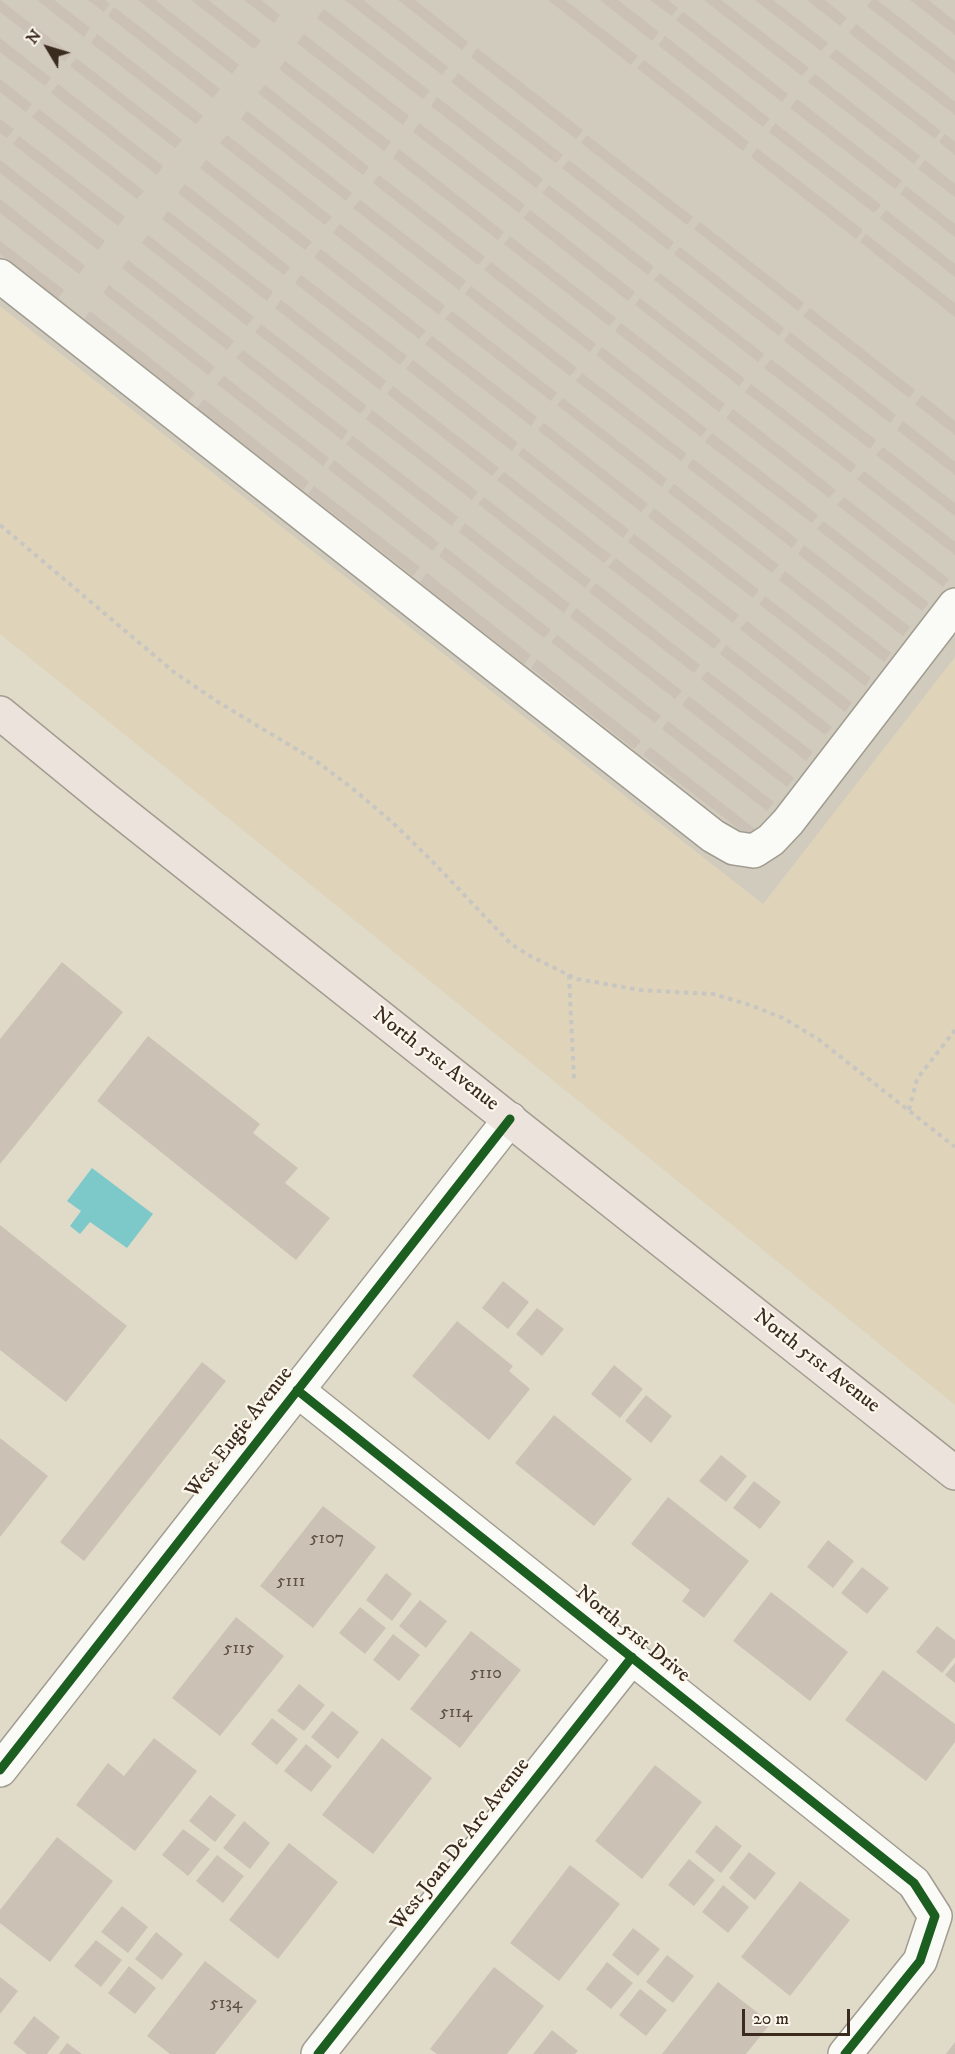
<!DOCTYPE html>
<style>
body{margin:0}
#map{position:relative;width:955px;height:2054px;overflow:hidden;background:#e0dbc9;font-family:"IM FELL DW Pica",serif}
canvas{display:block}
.north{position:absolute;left:18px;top:18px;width:60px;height:60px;-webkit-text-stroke:4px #fbf7ec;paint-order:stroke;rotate:308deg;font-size:16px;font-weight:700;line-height:24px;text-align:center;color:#3b2a1e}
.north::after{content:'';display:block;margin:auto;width:21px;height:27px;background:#3b2a1e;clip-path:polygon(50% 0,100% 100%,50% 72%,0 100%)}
.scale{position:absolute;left:742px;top:2009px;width:108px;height:27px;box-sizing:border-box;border:3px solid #3b2a1e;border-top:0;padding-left:8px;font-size:18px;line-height:21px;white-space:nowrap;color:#3b2a1e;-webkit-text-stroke:4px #fbf7ec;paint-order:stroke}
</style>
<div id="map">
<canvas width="955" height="2054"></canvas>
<div class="north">N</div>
<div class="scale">20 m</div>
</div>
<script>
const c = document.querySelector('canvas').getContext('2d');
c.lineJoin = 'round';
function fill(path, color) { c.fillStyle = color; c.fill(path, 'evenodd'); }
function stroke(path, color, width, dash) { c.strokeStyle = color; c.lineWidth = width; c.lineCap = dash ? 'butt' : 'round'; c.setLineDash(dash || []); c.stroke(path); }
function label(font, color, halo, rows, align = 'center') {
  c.font = font + ' "IM FELL DW Pica",serif'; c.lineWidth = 4.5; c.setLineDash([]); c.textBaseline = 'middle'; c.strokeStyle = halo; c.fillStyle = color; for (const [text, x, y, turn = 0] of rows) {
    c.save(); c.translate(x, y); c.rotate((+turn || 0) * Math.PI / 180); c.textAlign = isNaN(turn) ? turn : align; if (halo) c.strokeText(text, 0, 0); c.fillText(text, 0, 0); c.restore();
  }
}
const built = new Path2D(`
 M0,0h955v1405l-955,-771z`);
const industrial = new Path2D(`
 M0,0h955v657l-192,247 -763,-598z`);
const water = new Path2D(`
 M92,1168l61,46 -26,34 -37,-26 -10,12 -10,-8 11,-15 -14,-10z`);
const building = new Path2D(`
 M0,0l71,54 -6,8 -65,-50z
 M37,0h17l36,28 -6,9z
 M88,0h17l5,4 -6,8z
 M138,0h17l84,65 -7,9z
 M191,0h17l53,41 -7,8z
 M244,0h17l19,15 -6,8z
 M345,0h18l85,67 -6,8z
 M398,0h17l53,42 -6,8z
 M548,0h17l73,56 -7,9z
 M600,0h18l41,32 -7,9z
 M650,0h18l10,8 -6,8z
 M704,0h17l88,68 -7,8z
 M755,0h18l55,43 -7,8z
 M807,0h18l22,18 -7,8z
 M872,0h5l78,61v13l-88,-68z
 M910,0h18l27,21v14z
 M114,7l106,82 -7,9 -105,-82z
 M324,9l106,82 -7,8 -106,-81z
 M683,12l105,82 -6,8 -106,-82z
 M856,24l99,78v13l-106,-82z
 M97,34l106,82 -7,8 -105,-81z
 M304,34l105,82 -6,9 -106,-82z
 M665,36l105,83 -7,8 -105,-82z
 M0,38l51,40 -6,8 -45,-34z
 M477,48l106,82 -7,9 -105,-82z
 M836,49l105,82 -6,8 -106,-82z
 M76,58l106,82 -7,8 -105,-82z
 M644,60l105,82 -6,9 -106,-83z
 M285,61l106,81 -7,9 -105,-82z
 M458,73l105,82 -7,8 -105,-81z
 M815,74l105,82 -6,8 -106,-82z
 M0,79l32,25 -6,8 -26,-20z
 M58,84l105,82 -6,9 -106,-82z
 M265,85l104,82 -6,8 -105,-82z
 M437,97l106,82 -7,9 -105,-82z
 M797,99l105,82 -7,8 -105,-81z
 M39,109l105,82 -7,8 -105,-82z
 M247,111l105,82 -6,8 -105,-82z
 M0,119l14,10 -7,9 -7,-5z
 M419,123l106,82 -6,8 -106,-81z
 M775,123l106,82 -7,8 -105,-81z
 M945,134l10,8v13l-16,-13z
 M227,135l105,82 -7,8 -105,-82z
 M587,135l106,82 -6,8 -106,-82z
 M19,136l106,81 -7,9 -105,-82z
 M757,148l106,82 -7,9 -105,-82z
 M399,149l105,83 -6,8 -105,-82z
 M0,160l105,81 -7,9 -98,-77z
 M206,160l106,82 -7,8 -105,-82z
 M569,160l105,82 -6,8 -106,-82z
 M925,160l30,24v13l-37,-28z
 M379,175l106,82 -7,8 -105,-82z
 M185,184l105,83 -6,8 -106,-82z
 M549,185l105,82 -6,8 -106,-82z
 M906,186l49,38v13l-55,-43z
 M0,199l85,67 -6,8 -79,-61z
 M360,200l106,81 -7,9 -106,-82z
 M530,210l105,82 -7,9 -105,-83z
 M886,210l69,54v13l-75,-59z
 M168,211l105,81 -6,9 -105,-82z
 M700,222l104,81 -6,8 -104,-82z
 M340,224l105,82 -6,9 -106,-82z
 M866,234l89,69v14l-95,-75z
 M148,235l106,82 -7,9 -105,-83z
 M510,236l106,82 -7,8 -105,-82z
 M0,241l64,49 -6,9 -58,-45z
 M680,247l104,81 -5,8 -105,-82z
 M321,249l105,82 -7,8 -105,-82z
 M128,260l106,81 -7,9 -105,-82z
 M491,262l105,82 -6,8 -106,-82z
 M660,273l104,81 -6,8 -104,-82z
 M301,275l106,81 -7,9 -105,-82z
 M109,285l106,82 -7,8 -105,-82z
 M471,286l106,82 -7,8 -105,-82z
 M640,298l105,81 -6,7 -104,-81z
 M281,300l105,81 -6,9 -105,-82z
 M810,308l105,82 -6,8 -106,-82z
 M90,311l105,82 -6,8 -105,-82z
 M452,311l105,82 -6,8 -106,-82z
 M621,323l104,81 -6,8 -104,-81z
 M261,324l106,82 -7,8 -105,-82z
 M790,332l106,83 -6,8 -106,-82z
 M432,336l105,81 -6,9 -106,-82z
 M602,347l105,82 -6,8 -105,-82z
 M243,350l105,81 -6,9 -106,-82z
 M771,359l105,81 -6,9 -106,-81z
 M413,360l105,83 -6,8 -106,-82z
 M582,373l105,81 -6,7 -105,-80z
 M224,376l105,82 -6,8 -106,-82z
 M751,384l105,81 -5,8 -106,-81z
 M393,386l106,82 -7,8 -105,-82z
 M922,395l33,26v14l-40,-31z
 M563,398l104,81 -5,8 -105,-82z
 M204,399l105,83 -6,8 -106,-82z
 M733,409l103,81 -7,8 -103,-80z
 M372,410l106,82 -6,8 -106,-81z
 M903,421l52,41v13l-58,-45z
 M544,423l104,81 -7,8 -103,-82z
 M712,433l106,82 -6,8 -107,-81z
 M353,436l105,81 -6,9 -106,-82z
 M883,447l72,56v13l-79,-61z
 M523,448l106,82 -6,8 -105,-83z
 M693,459l105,81 -6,8 -105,-81z
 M334,460l105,83 -6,8 -105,-82z
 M864,471l91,71v13l-98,-76z
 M504,472l107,83 -7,8 -107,-83z
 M674,484l105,81 -7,8 -104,-81z
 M314,486l106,81 -7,9 -105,-82z
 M484,497l107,83 -6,8 -107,-84z
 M844,497l105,82 -6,8 -106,-82z
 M654,508l105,82 -6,8 -105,-81z
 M823,521l106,82 -7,8 -105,-82z
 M465,523l105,81 -6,9 -105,-81z
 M634,534l105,81 -6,8 -105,-81z
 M804,545l106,82 -7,9 -105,-82z
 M445,547l106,83 -7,8 -105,-82z
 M616,558l105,82 -7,9 -106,-82z
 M785,571l106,82 -7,9 -105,-82z
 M427,573l104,82 -7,9 -104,-82z
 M596,583l104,82 -6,8 -105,-81z
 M765,596l106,82 -6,8 -106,-82z
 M576,608l106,83 -7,8 -105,-82z
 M747,621l105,82 -7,9 -105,-83z
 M557,635l104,81 -6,7 -104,-81z
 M726,645l106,82 -7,8 -105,-81z
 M537,659l104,82 -7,8 -103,-81z
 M707,671l106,81 -7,9 -105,-82z
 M689,696l105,82 -7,9 -105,-82z
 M668,721l106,81 -7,9 -105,-82z
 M650,747l105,82 -6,8 -106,-82z
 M62,962l61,50 -123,152v-125z
 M148,1036l112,88 -7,9 45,35 -13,15 45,35 -34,42 -199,-159z
 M0,1225l127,101 -61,76 -66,-52z
 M503,1281l26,21 -21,27 -26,-21z
 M537,1308l27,21 -22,27 -26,-22z
 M457,1321l56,45 -4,5 21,18 -41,51 -77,-64z
 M202,1362l24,19 -142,180 -24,-19z
 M614,1365l29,24 -23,29 -29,-24z
 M646,1395l26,21 -21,27 -26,-22z
 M554,1415l78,64 -38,47 -79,-63z
 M0,1438l48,38 -48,61z
 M721,1455l26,21 -21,26 -27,-21z
 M754,1481l27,21 -21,27 -27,-21z
 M668,1497l81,64 -45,57 -22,-17 8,-11 -59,-46z
 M323,1506l53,41 -63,81 -53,-42z
 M828,1540l26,21 -21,27 -26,-21z
 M862,1567l27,21 -22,26 -26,-21z
 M386,1573l26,21 -20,27 -26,-21z
 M771,1592l77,60 -38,49 -77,-60z
 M420,1600l27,21 -21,27 -27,-22z
 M360,1607l26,21 -21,26 -26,-21z
 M236,1617l48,39 -64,80 -48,-38z
 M937,1626l18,14v17l-13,16 -26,-21z
 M471,1631l50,39 -61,78 -50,-39z
 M393,1634l27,21 -21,26 -26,-21z
 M955,1663v20l-10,-8z
 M883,1670l72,54v18l-29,39 -81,-61z
 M299,1684l26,21 -21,26 -27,-20z
 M332,1711l27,21 -21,27 -27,-22z
 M272,1718l26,21 -21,26 -26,-21z
 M154,1738l43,33 -62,80 -59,-46 32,-42 16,13z
 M382,1738l50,40 -59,76 -51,-39z
 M306,1744l26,22 -21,26 -27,-21z
 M655,1765l47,37 -60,77 -47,-38z
 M210,1795l26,20 -21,27 -26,-21z
 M244,1821l26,22 -20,26 -27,-21z
 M716,1825l26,21 -21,27 -26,-21z
 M183,1829l27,20 -22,27 -26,-21z
 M57,1837l56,44 -63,81 -50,-39v-13z
 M289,1843l49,39 -60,77 -49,-39z
 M749,1852l27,21 -21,27 -26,-22z
 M217,1855l27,21 -21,27 -27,-22z
 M689,1859l26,21 -21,26 -26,-21z
 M570,1865l50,39 -61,77 -49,-38z
 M800,1881l50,39 -60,76 -49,-39z
 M723,1885l26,22 -21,26 -26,-21z
 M122,1906l26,21 -20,26 -27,-21z
 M633,1928l27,21 -22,27 -26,-21z
 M156,1932l27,22 -21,26 -27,-21z
 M96,1940l26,20 -21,27 -27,-21z
 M667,1955l27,21 -21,27 -27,-21z
 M205,1961l52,40 -42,53h-45l-23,-18z
 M607,1962l26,21 -22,26 -25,-20z
 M129,1966l27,22 -21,26 -27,-21z
 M494,1967l50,39 -37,48h-70l-7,-5z
 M0,1977l18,14 -18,23z
 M718,1982l53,41 -25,31h-84z
 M640,1989l27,21 -21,26 -27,-21z
 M34,2016l26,21 -13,17h-20l-14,-11z
 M552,2030l26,21 -3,3h-42z
 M955,2042v12h-9z
 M67,2043l15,11h-23z`);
const path = new Path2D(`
 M0,525l175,148 43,29 98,59 36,27 40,34 39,38 80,84 21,13 45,22 63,11 73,4 37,11 33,13 35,21 137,108
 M569,975l5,104
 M909,1110l8,-31 38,-49`);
const minor = new Path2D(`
 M0,276l713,560 21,12 20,3 17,-11 17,-18 167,-217
 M297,1390l617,493 21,33 -15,45 -75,93
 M0,1770l510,-651
 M318,2054l314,-397`);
const major = new Path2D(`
 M0,713l105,86 850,674`);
const cycleway = new Path2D(`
 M297,1390l617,493 21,33 -15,45 -75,93
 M0,1770l510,-651
 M318,2054l314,-397`);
const numberNames = [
 ["5107",327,1539],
 ["5111",291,1582],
 ["5115",239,1649],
 ["5110",486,1674],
 ["5114",456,1713],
 ["5134",226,2004]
];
const streetNames = [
 ["North 51st Avenue",435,1060,38],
 ["North 51st Avenue",816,1362,38],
 ["West Eugie Avenue",240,1433,-52],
 ["North 51st Drive",632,1635,39],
 ["West Joan De Arc Avenue",461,1845,-52]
];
fill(built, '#dfd3ba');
fill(industrial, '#d1cbbd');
fill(water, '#7dc9ca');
fill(building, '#ccc1b5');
stroke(minor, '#a19c90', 36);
stroke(major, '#a19c90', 36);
stroke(path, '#c8c6c1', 4, [4.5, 4.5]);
stroke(minor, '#fafaf7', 33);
stroke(major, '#ece4dc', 33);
stroke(cycleway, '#1b5e20', 9);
label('18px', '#5f5044', null, numberNames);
label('21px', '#3b2a1e', '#fbf7ec', streetNames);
</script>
